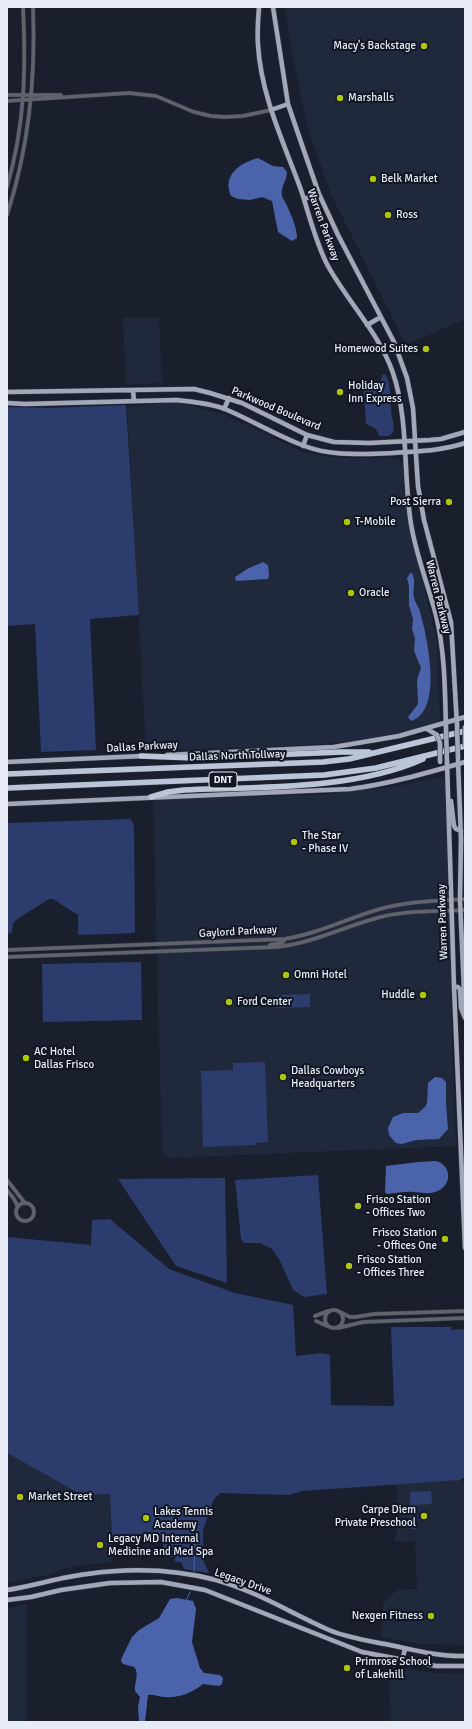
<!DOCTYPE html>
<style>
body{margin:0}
#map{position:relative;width:472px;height:1729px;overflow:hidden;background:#191f2d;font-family:Signika,sans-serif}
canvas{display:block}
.frame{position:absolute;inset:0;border:8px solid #e7ebf5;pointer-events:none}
</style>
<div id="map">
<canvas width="472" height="1729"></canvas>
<div class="frame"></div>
</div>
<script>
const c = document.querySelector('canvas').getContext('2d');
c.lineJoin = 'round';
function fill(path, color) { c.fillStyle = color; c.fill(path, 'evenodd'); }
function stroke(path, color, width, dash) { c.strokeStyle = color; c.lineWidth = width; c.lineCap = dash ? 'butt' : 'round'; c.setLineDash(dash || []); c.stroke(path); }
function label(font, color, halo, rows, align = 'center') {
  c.font = font + ' Signika,sans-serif'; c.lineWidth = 4; c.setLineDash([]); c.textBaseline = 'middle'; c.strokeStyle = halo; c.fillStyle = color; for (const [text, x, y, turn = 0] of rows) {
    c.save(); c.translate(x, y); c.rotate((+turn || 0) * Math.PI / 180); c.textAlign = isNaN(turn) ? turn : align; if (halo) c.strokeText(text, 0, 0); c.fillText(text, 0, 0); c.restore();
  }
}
const built = new Path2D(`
 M285,7h180v312l-59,26 -74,-149 -24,-66 -17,-81z
 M159,317l3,66 -36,2 -3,-67z
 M177,402l46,12 80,38 34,6h60l6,6 4,51 4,21 26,105 3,80 -37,11 -53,10 -58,4 -146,5 -19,-344z
 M439,777l4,1 3,4 6,265 4,99 -288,12 -6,-6 -9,-353 177,-5 72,-9z
 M7,1453l75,42 28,-1 2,69 -29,2 -17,3 -19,7 -40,7z
 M461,1480l4,5v160l-45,-1 -39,-7 2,-33 14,-14 20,-1 -2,-48h-21l5,-18 -3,-39z
 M26,1604l1,118h-20v-113z
 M389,1667l47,6 29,1v48h-74z`);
const green = new Path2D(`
 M385,374c7,11 4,22 6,34 0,8 3,15 3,23l-5,5h-10l-3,-7 -10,-5 -3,-42 12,1 6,-2 1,-6z
 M126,405l13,210 -49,4 6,131 -55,2 -6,-128 -28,2v-219l42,1z
 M131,819l3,7 1,107 -57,2v-20l-25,-16h-4l-33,21 -3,3 -1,10 -5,1v-111z
 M141,962l1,58 -99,2 -1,-58z
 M310,994v13l-34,1v-13z
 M265,1062l3,80 -12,1 -1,2 -52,2 -2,-76 32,-1v-7z
 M318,1175l9,119 -23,3 -11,-7 -14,-31 -7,-10 -12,-6h-16l-3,-4 -6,-59z
 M225,1178l2,105 -51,-17 -58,-87z
 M110,1219l59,50 66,24 58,12 3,51 26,-3 8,2 1,50 63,1 -3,-79h60v3l13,-1 1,149h-4v2l-159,11 -13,4 -69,-2 -6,6 -11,31v30l6,13 -25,-4 -3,-7h-6v-5h-11l-1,-16h-34l-17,1 -2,-48 -28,1 -75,-42v-216l84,8 1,-25z
 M431,1491l1,13 -17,1 2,24h-6l-1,-37z`);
const water = new Path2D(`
 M258,158l15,8 10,1 4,5c0,9 -7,15 -5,24 1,4 5,8 6,12 4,9 9,20 9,30l-5,3 -14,-9 -6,-31 -10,-4 -12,3 -12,-1 -7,-3c-9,-20 8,-33 27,-38z
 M263,562l5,3 1,10 -1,4 -32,2 -1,-4 14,-9z
 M411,572c6,8 1,17 3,26 1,5 5,9 6,14 7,24 24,99 -9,109l-3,-4 10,-13 -1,-24 4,-12 -7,-17 1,-13 -3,-9 1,-10 -4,-14v-19l-2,-8z
 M435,1077l7,1 4,4v22l2,25 -9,10 -23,1 -14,4 -6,-1 -7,-8 -1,-7 5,-11 10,-4h15l7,-6 2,-4 1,-20z
 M436,1161c17,5 16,26 -1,31 -9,3 -19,-1 -29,0 -6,0 -12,1 -19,2l-2,-2 1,-26 32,-4z
 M177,1598l16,3 3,8 -4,33 8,26 4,5 16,2 3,3 -1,6 -3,2 -16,-2c-11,9 -24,14 -39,13 -6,0 -11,-3 -16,-2l-3,27h-6l-1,-16 2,-9 -5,-6c-1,-8 5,-18 -1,-24l-11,-3 -2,-3 1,-4 10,-20 7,-7 20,-12 11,-19z`);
const stream = new Path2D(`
 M194,1572l1,-33
 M186,1601l4,-9`);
const minor = new Path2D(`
 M7,95h54
 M7,101l122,-8 27,3 38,16 17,4 14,1 18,-1 28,-6
 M7,187c18,-62 19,-117 16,-180
 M7,215c22,-68 29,-136 26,-208
 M268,947l2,-2 13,-3 2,-3
 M7,950l277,-11c34,-5 64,-21 96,-30 29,-8 56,-8 85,-10
 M7,957l270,-10c36,-4 66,-20 100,-29 29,-8 58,-6 88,-8
 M7,1180l18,23
 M7,1190l7,9 4,8
 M16 1212a9 9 0 1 1 18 0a9 9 0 1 1-18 0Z
 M325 1319a9 9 0 1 1 18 0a9 9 0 1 1-18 0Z
 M340,1312l10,5h5l19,-3 91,-3
 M315,1316l13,-5
 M316,1321l11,5
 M338,1328l25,-6 102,-4`);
const major = new Path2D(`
 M259,7c-1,13 -2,25 -1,38 3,51 26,98 43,145 8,24 15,54 27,76 20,36 51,67 65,107 16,48 10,101 18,151 5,31 17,61 25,91 9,37 9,76 10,114
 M273,7l15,97 15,44 16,46 19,41 56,107 13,36 6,30 5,78 6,34 27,102 6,103
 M271,110l17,-6
 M304,199l15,-5
 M367,325l14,-8
 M133,390l1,11
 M7,392l187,-3 16,4 32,10 65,32 27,7 35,1 61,-3 11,-1 24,-7
 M7,403l18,1 152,-4c16,2 33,3 48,9 26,11 51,26 77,36 29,12 60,9 91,8 24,-2 48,-2 72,-10
 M224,409l5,-11
 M303,446l4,-11
 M427,729l10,6
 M167,755l167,-8 65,-11 66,-19
 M458,761l3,78 -1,61 5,114
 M7,762l136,-6
 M447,762l7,225 11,261
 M451,801l3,25 2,3 5,2
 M7,804l343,-15c39,-5 77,-16 115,-27
 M454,987h4l2,2 1,19 4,10
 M7,1590c27,-4 53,-13 80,-16 42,-6 87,-5 129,6 40,11 75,33 113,50 19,8 41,11 61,15 24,5 50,12 75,11
 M7,1600l24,-3 30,-7 49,-7 51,-1 44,8 157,62 74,14h29
 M402,1661l3,-12`);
const highway = new Path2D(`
 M141,756l54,2 147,-6h27
 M7,774l316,-12 26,-3 116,-28
 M7,788l317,-13 52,-7 89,-22
 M151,797l17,-5 16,-2c75,-3 170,0 239,-31`);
const majorBridge = new Path2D(`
 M457,725l1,34
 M465,727v19
 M446,729l1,33
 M437,735l3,8v19`);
const markers = [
 [424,46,4,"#aec50a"],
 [340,98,4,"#aec50a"],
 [373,179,4,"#aec50a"],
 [388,215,4,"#aec50a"],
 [426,349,4,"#aec50a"],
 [340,392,4,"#aec50a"],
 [449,502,4,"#aec50a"],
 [347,522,4,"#aec50a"],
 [351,593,4,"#aec50a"],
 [294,842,4,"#aec50a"],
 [286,975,4,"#aec50a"],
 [423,995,4,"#aec50a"],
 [229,1002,4,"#aec50a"],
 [26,1058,4,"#aec50a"],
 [283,1077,4,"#aec50a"],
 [358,1206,4,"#aec50a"],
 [445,1239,4,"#aec50a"],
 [349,1266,4,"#aec50a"],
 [20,1497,4,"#aec50a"],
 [424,1516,4,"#aec50a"],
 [146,1518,4,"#aec50a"],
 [100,1545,4,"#aec50a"],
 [431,1616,4,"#aec50a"],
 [347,1668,4,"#aec50a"]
];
const shields = [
 [223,780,28]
];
const shieldNames = [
 ["DNT",223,780]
];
const poiNames = [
 ["Macy's Backstage",416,46,"right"],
 ["Marshalls",348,98],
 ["Belk Market",381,179],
 ["Ross",396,215],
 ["Homewood Suites",418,349,"right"],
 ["Holiday",348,386],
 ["Inn Express",348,399],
 ["Post Sierra",441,502,"right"],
 ["T-Mobile",355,522],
 ["Oracle",359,593],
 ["The Star",302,836],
 ["- Phase IV",302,849],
 ["Omni Hotel",294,975],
 ["Huddle",415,995,"right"],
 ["Ford Center",237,1002],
 ["AC Hotel",34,1052],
 ["Dallas Frisco",34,1065],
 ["Dallas Cowboys",291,1071],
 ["Headquarters",291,1084],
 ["Frisco Station",366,1200],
 ["- Offices Two",366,1213],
 ["Frisco Station",437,1233,"right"],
 ["- Offices One",437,1246,"right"],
 ["Frisco Station",357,1260],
 ["- Offices Three",357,1273],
 ["Market Street",28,1497],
 ["Carpe Diem",416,1510,"right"],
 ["Private Preschool",416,1523,"right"],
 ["Lakes Tennis",154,1512],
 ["Academy",154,1525],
 ["Legacy MD Internal",108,1539],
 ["Medicine and Med Spa",108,1552],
 ["Nexgen Fitness",423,1616,"right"],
 ["Primrose School",355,1662],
 ["of Lakehill",355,1675]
];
const streetNames = [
 ["Warren Parkway",323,225,70],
 ["Parkwood Boulevard",276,409,23],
 ["Warren Parkway",438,597,76],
 ["Dallas Parkway",142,747,-3],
 ["Dallas North Tollway",237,756,-2],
 ["Warren Parkway",443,922,-92],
 ["Gaylord Parkway",238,932,-3],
 ["Legacy Drive",243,1582,19]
];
fill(built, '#20283c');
fill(green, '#2c3c6c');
fill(water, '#4b63ab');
stroke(stream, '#4b63ab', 1);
stroke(minor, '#363c49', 4.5);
stroke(major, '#363c49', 5.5);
stroke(highway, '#363c49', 6);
stroke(minor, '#60636b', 3.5);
stroke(major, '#a2a8b8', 4.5);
stroke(highway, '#bcc4d7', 5.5);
stroke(majorBridge, '#363c49', 5.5, []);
stroke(majorBridge, '#a2a8b8', 4.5);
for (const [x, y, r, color] of markers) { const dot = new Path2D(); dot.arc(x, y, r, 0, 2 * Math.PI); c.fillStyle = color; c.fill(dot); stroke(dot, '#101623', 1.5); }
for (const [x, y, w] of shields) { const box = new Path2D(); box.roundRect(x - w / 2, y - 8, w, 16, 3); c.fillStyle = '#101623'; c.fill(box); stroke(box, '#e7ebf5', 1); }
label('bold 10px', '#e7ebf5', null, shieldNames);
label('11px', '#e7ebf5', '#101623', poiNames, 'left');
label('11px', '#e7ebf5', '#101623', streetNames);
</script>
